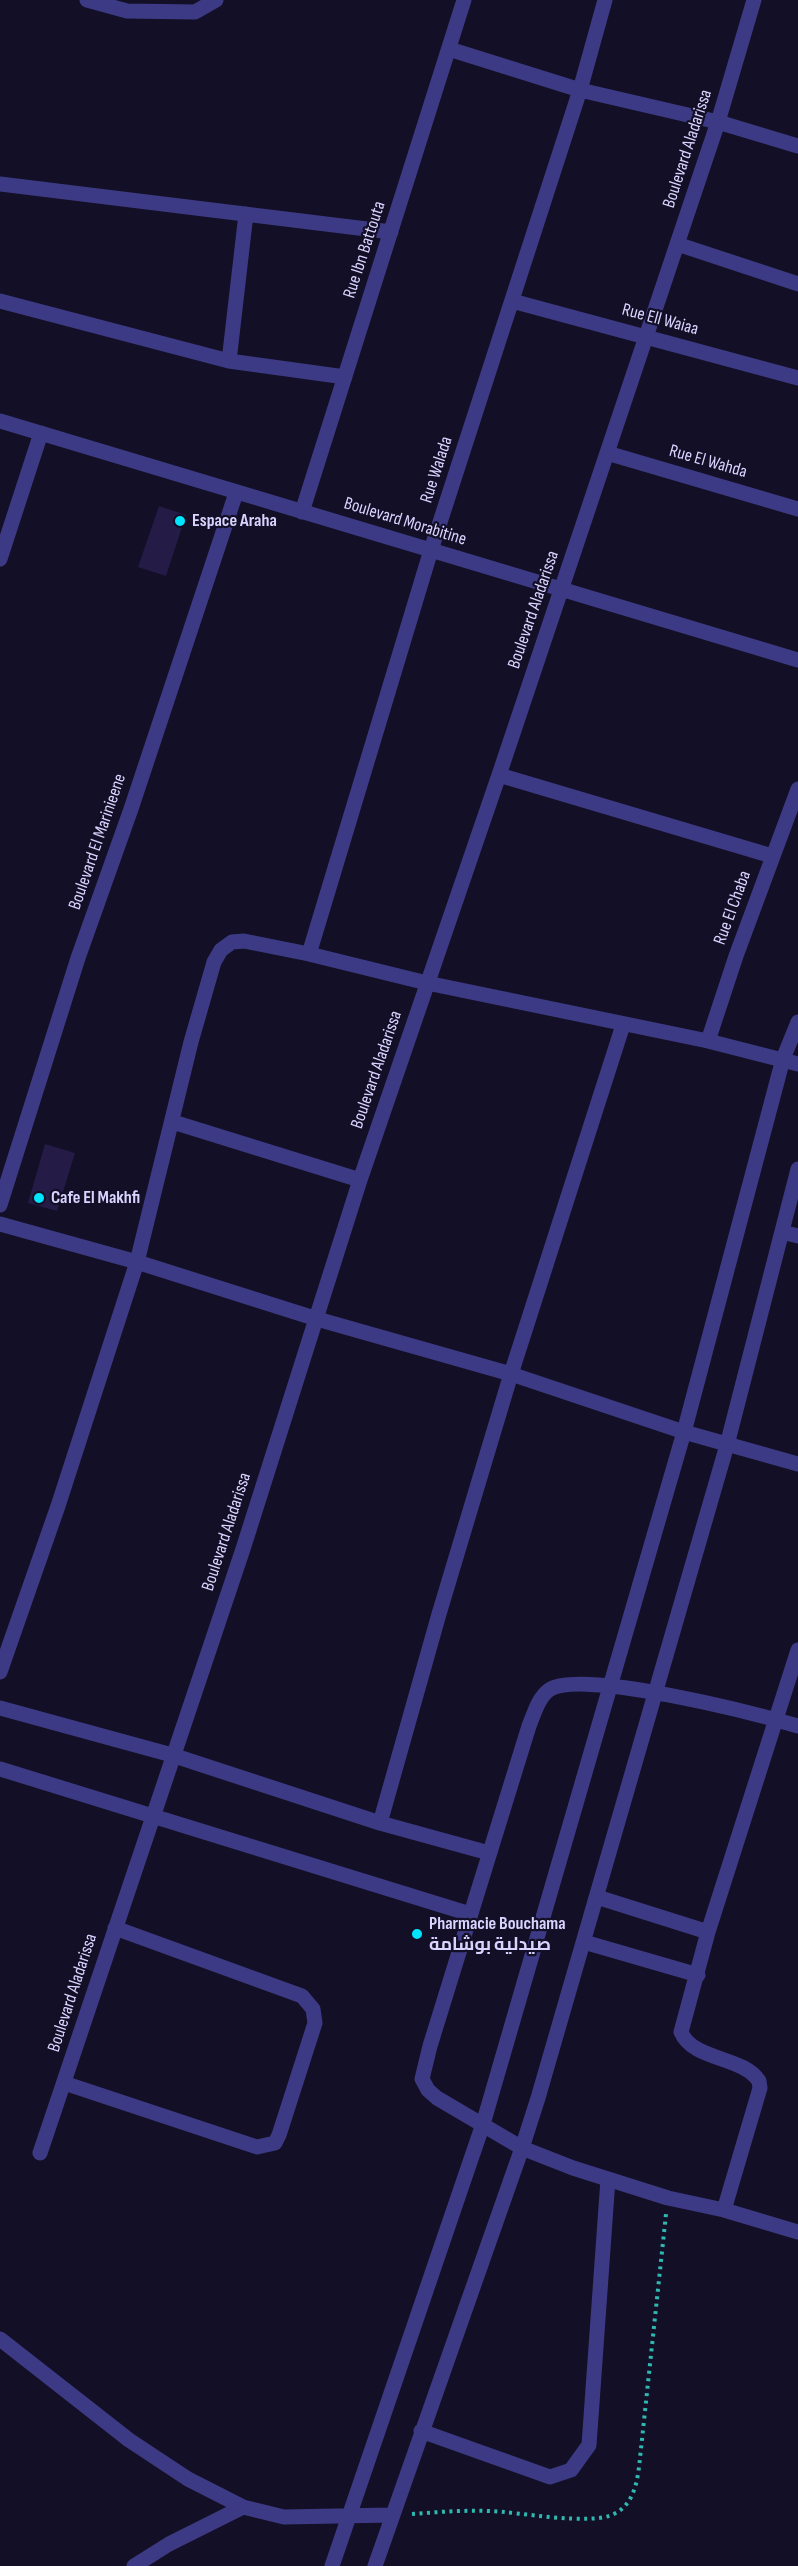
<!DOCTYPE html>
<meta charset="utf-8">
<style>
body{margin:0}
canvas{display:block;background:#130f26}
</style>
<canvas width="798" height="2566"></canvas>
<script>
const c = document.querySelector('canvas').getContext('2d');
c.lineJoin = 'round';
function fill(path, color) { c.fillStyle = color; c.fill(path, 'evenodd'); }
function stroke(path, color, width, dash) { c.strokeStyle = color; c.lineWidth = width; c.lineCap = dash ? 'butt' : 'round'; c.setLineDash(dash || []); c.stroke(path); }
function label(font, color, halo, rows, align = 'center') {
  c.font = font + ' "Sofia Sans Condensed",Cairo,sans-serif'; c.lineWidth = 4.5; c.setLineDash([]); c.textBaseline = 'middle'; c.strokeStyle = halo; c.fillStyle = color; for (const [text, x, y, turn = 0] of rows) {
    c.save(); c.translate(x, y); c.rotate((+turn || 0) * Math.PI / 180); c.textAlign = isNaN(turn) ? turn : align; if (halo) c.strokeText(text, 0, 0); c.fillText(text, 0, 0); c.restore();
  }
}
const building = new Path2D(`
 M159,506l27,9 -20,61 -28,-9z
 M45,1144l30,9 -18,58 -29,-8z`);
const path = new Path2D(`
 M412,2514c26,-2 52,-4 78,-3 29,1 100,15 124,3 21,-10 24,-36 26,-56l26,-244`);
const minor = new Path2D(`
 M87,0l40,11 68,1 21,-12
 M449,49l131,41 138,32 80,24
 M0,184l391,48
 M677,244l121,40
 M0,301l229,60 116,16
 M512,301l286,77
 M229,361l17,-147
 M0,421l798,239
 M607,453l191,56
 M302,512l162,-512
 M0,559l41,-126
 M499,775l273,81
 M309,954l122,-404 149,-460 25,-90
 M708,1041l28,-85 62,-167
 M173,1122l187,58
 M0,1205l78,-247 53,-149 105,-316
 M0,1224l137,38 180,57 194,55 173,58 114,32
 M782,1232l16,4
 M0,1672l58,-166 79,-244 54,-220 23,-80 7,-12 11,-8 12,-1 65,13 118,29 281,58 90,23
 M0,1708l172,47 208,68 109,30
 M798,1726c-41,-12 -218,-58 -249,-36 -11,8 -15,24 -20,36l-99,320 -8,33 6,11 9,8 85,50 51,20 95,30 56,12 74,22
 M0,1769l470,145
 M380,1823l59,-209 72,-240 112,-349
 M597,1897l111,35
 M584,1942l114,33
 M64,2083l193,64 18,-4 4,-8 36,-112 -2,-14 -11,-13 -187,-68
 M40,2153l203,-604 117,-369 139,-405 219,-653 36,-122
 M724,2210l36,-122 -1,-7c-16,-25 -66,-20 -78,-49l27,-100 90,-282
 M0,2339l129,101 59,39 55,28 41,10 107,-2
 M421,2431l129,46 21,-7 18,-25 19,-266
 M134,2566l35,-22 74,-37
 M332,2566l151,-442 201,-692 99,-373 15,-37
 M375,2566l147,-418 16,-50 189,-653 71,-276`);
const markers = [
 [180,521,6,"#00e5ff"],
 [39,1198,6,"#00e5ff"],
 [417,1934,6,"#00e5ff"]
];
const streetNames = [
 ["Boulevard Aladarissa",688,149,-72],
 ["Rue Ibn Battouta",365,250,-72],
 ["Rue Ell Waiaa",660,320,15],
 ["Rue El Wahda",708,462,16],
 ["Rue Walada",437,470,-72],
 ["Boulevard Morabitine",405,522,17],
 ["Boulevard Aladarissa",534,610,-71],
 ["Boulevard El Marinieene",98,842,-71],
 ["Rue El Chaba",733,908,-70],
 ["Boulevard Aladarissa",377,1070,-71],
 ["Boulevard Aladarissa",227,1532,-72],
 ["Boulevard Aladarissa",73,1993,-72]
];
const poiNames = [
 ["Espace Araha",192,521],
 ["Cafe El Makhfi",51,1198],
 ["Pharmacie Bouchama",429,1924],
 ["صيدلية بوشامة",429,1945]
];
fill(building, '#241b47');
stroke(path, '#2fb8b0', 4, [3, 4.5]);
stroke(minor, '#3d3a85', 15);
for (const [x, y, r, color] of markers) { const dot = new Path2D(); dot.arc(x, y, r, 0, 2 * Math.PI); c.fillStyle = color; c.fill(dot); stroke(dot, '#130f26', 2); }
label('18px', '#d9d4ff', '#130f26', streetNames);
label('bold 18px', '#d9d4ff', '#130f26', poiNames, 'left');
</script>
